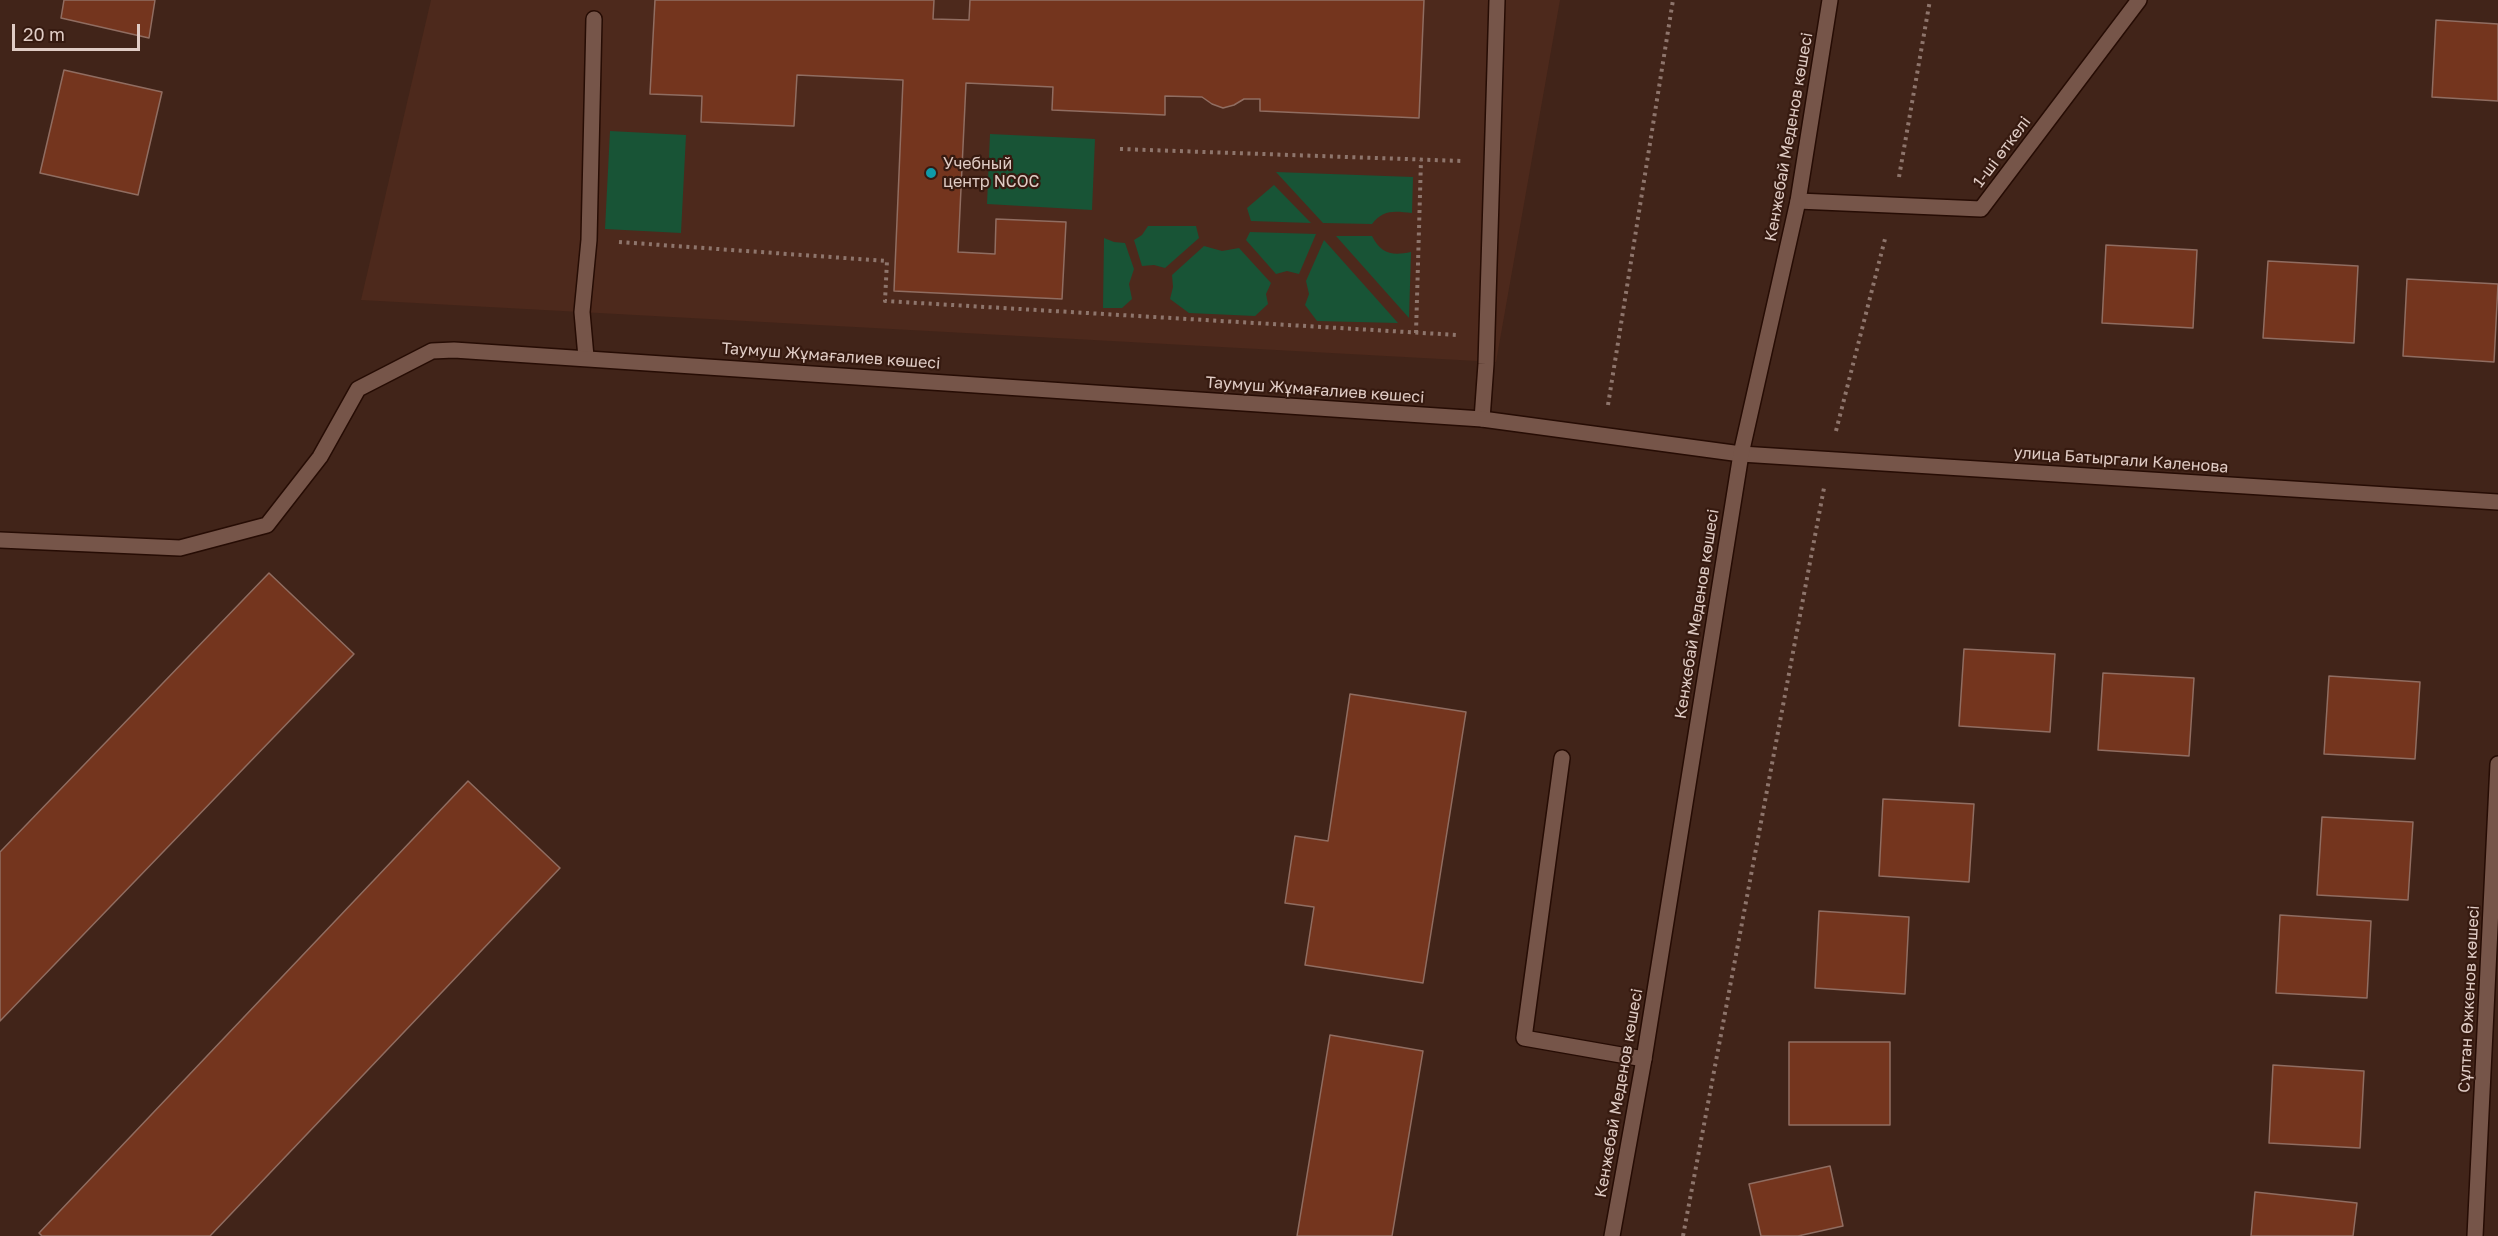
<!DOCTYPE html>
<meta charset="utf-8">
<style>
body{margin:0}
#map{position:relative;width:2498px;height:1236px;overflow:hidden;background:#412419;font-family:"Golos Text",sans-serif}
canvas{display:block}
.scale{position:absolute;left:12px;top:24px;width:128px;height:27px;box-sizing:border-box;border:3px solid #e0ccc5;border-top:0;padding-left:8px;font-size:18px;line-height:21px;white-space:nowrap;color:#e0ccc5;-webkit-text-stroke:4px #361a10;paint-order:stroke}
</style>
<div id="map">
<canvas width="2498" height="1236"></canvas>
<div class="scale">20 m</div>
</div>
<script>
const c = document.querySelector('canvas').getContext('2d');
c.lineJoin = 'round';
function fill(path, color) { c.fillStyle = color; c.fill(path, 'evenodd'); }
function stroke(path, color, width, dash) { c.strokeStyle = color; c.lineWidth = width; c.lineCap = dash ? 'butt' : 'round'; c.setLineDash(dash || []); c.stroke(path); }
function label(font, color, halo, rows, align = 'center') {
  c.font = font + ' "Golos Text",sans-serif'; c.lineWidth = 4.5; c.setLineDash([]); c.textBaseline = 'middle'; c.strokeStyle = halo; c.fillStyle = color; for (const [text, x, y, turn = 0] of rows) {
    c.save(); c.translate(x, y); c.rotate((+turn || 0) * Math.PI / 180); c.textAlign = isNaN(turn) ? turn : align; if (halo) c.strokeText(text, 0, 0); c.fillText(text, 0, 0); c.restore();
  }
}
const built = new Path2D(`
 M431,0h1129l-64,362 -1135,-62z`);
const green = new Path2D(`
 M610,131l76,4 -5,98 -76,-4z
 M990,134l105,5 -3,71 -105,-6z
 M1276,172l137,5 -1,36c-17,-2 -29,-4 -40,11l-49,-1z
 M1274,185l37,38 -60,-2 -4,-13z
 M1148,226h48l3,12 -34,30 -11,-3 -12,1 -8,-26 8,-5z
 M1250,232l66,2 -17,40 -12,-3 -11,3 -30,-34z
 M1336,236h36c9,18 20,20 39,16l-2,66z
 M1104,238l10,4 11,1 9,26 -5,15 3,15 -10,9h-19z
 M1324,240l74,83 -81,-2 -12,-16 4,-11 -3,-13z
 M1204,246l18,5 17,-3 32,35 -5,11 2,10 -13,12 -66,-3 -19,-14 3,-12 -1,-12z`);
const building = new Path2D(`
 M64,0h91l-6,38 -88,-20z
 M655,0h279l-1,19 36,1 1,-20h454l-5,118 -159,-7v-12h-16l-10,6 -11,3 -11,-4 -10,-7 -37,-1v19l-113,-5 1,-23 -87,-4 -8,169 37,2 1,-35 70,3 -4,77 -168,-8 9,-211 -106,-5 -3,51 -93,-4 1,-26 -52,-2z
 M2436,20l62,4v77l-66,-4z
 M64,70l98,22 -24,103 -98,-22z
 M2106,245l91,5 -4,78 -91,-5z
 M2268,261l90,5 -4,77 -91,-5z
 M2407,279l91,5 -4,78 -91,-6z
 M269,573l85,81 -354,367v-169z
 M1964,649l91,5 -5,78 -91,-6z
 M2103,673l91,5 -5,78 -91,-6z
 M2329,676l91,6 -5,77 -91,-5z
 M1350,694l116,18 -43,271 -118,-18 9,-58 -29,-4 10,-67 33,5z
 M468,781l92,87 -350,368h-168l-3,-3z
 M1883,799l91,5 -5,78 -90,-6z
 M2322,817l91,5 -5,78 -91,-5z
 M1819,911l90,6 -4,77 -90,-6z
 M2280,915l91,6 -4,77 -91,-5z
 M1330,1035l93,16 -31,185h-95z
 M1789,1042h101v83h-101z
 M2273,1065l91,6 -4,77 -91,-5z
 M1830,1166l13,60 -45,10h-37l-12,-52z
 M2255,1192l102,11 -4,33h-102z`);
const path = new Path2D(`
 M1120,149l342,12
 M1899,177l31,-177
 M619,242l268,19 -2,40 572,34
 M1416,333l5,-173
 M1608,405l65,-405
 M1836,431l50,-196
 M1683,1236l141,-748`);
const lane = new Path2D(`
 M586,357l-4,-45 7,-72 5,-221
 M1482,419l4,-55 11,-364
 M1562,758l-38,280 120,21`);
const street = new Path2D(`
 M1798,201l183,8 158,-209
 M0,540l180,8 87,-23 53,-68 38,-68 74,-38 22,-1 1028,69 259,35 757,48
 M2475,1236l23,-472`);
const secondary = new Path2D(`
 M1612,1236l32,-177 97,-605 57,-253 32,-201`);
const markers = [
 [931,173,6,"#0f9aa8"]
];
const streetNames = [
 ["Кенжебай Меденов көшесі",1789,137,-80],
 ["1-ші өткелі",2002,152,-53],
 ["Таумуш Жұмағалиев көшесі",831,356,4],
 ["Таумуш Жұмағалиев көшесі",1315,390,4],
 ["улица Батыргали Каленова",2121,460,4],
 ["Кенжебай Меденов көшесі",1697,614,-81],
 ["Сұлтан Өжкенов көшесі",2469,999,-87],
 ["Кенжебай Меденов көшесі",1619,1093,-80]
];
const poiNames = [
 ["Учебный",943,164],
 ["центр NCOC",943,182]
];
fill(built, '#4d291c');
fill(green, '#185436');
fill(building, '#74351e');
stroke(building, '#906d61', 1.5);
stroke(lane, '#260c04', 18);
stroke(street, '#260c04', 18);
stroke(secondary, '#260c04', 18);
stroke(path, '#8e756c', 4, [3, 4.5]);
stroke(lane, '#765549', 15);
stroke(street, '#765549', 15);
stroke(secondary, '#765549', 15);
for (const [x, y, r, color] of markers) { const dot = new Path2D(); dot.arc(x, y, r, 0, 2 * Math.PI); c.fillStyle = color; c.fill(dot); stroke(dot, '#361a10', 2); }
label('16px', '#e0ccc5', '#361a10', streetNames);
label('16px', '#e0ccc5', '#361a10', poiNames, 'left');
</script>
